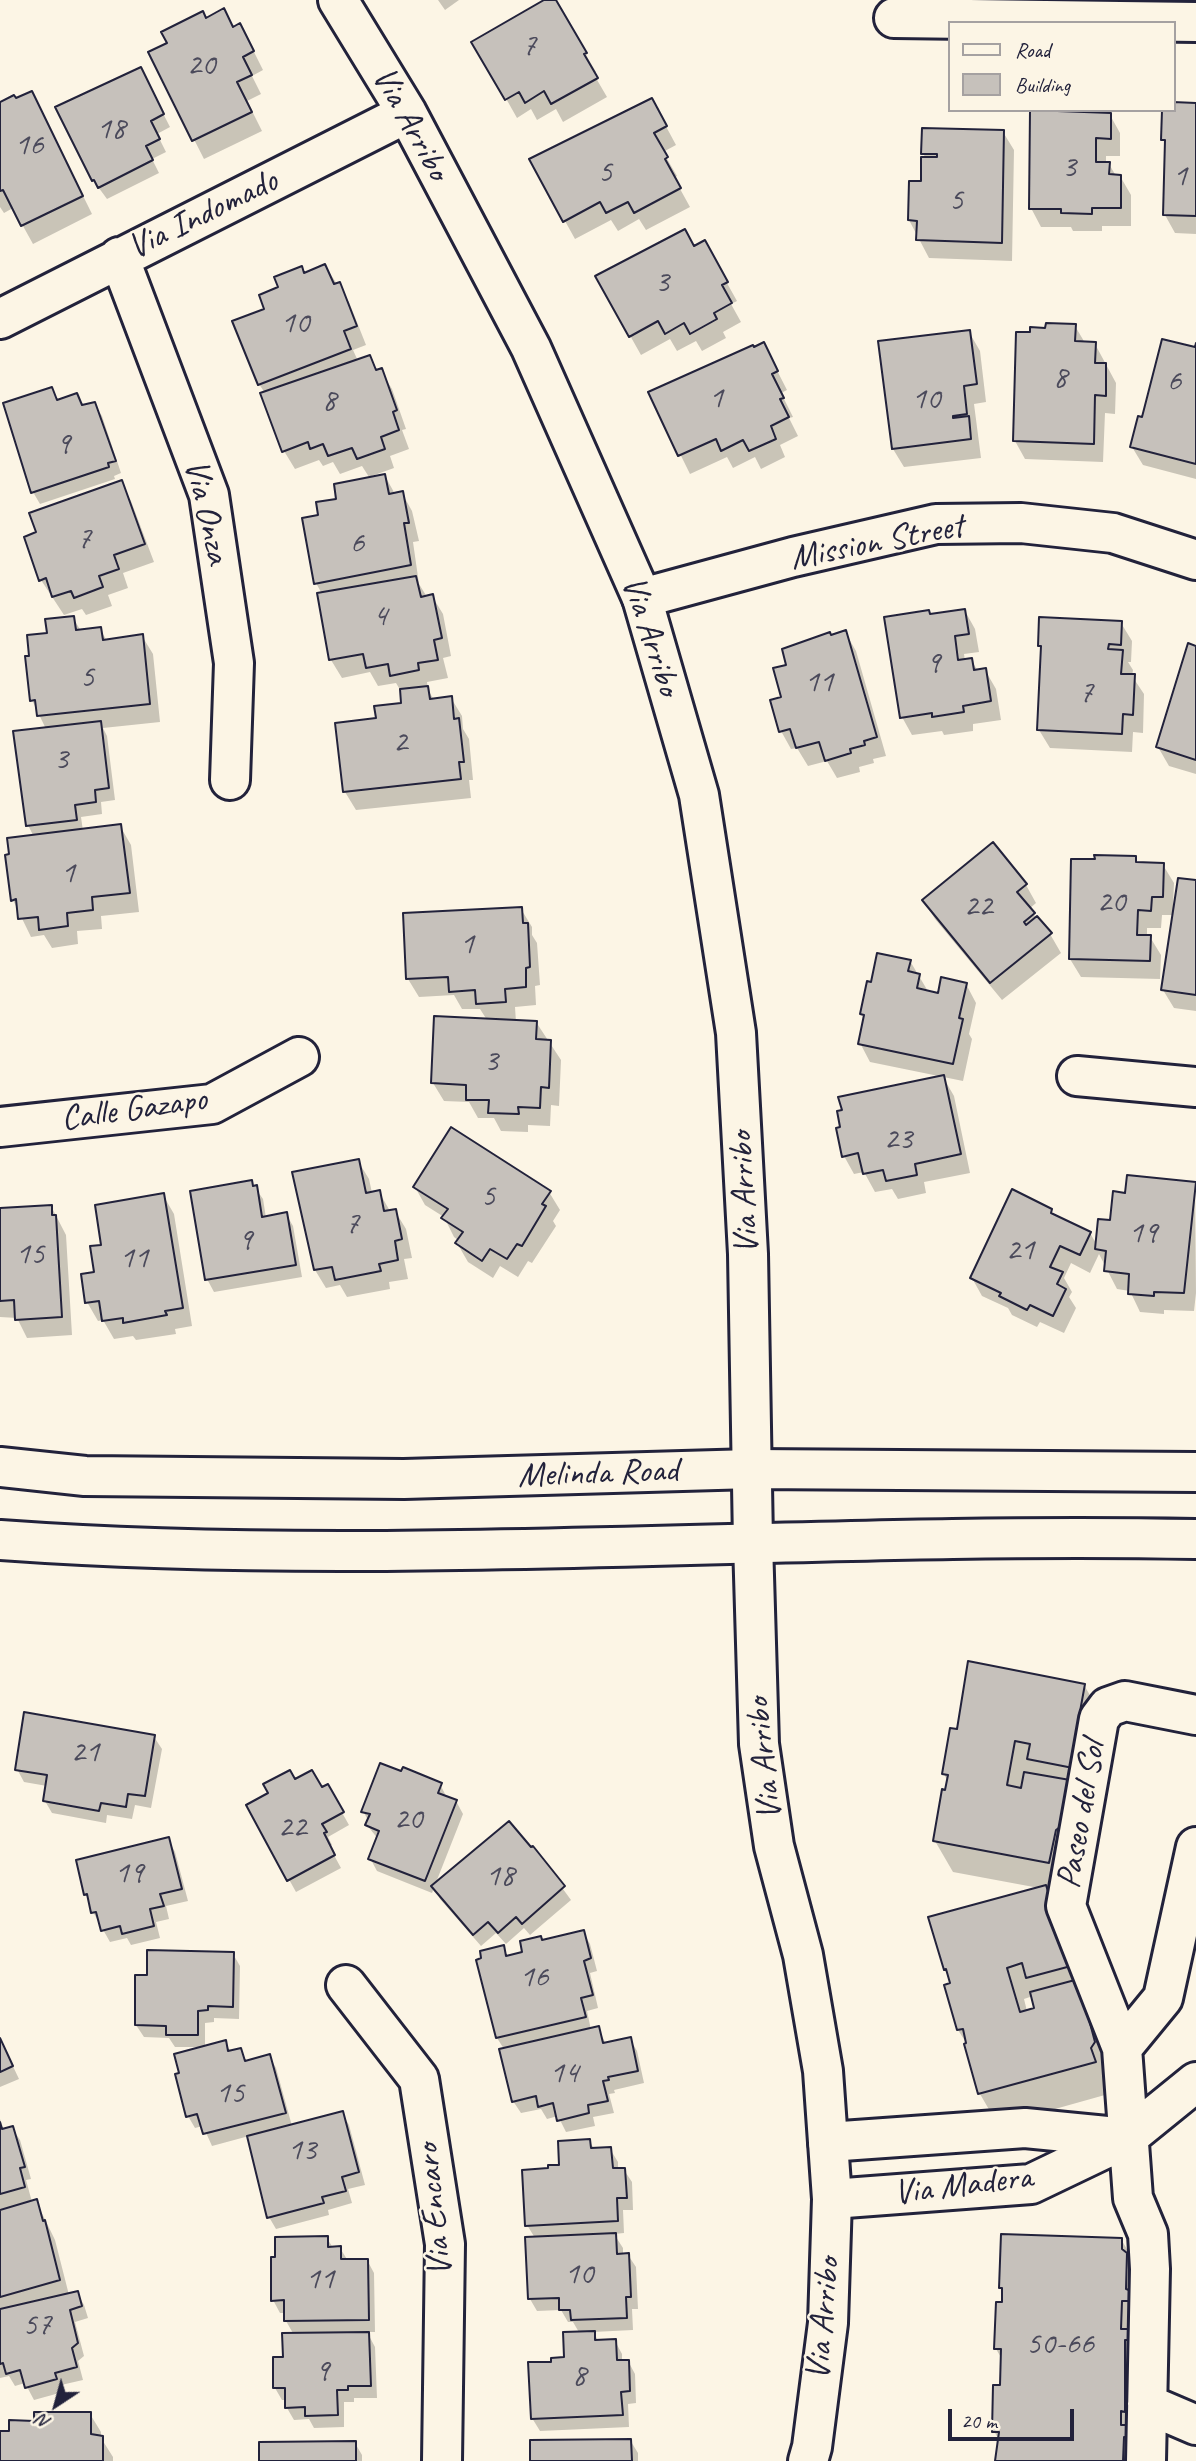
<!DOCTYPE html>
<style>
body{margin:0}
#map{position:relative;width:1196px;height:2461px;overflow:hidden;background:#fcf5e5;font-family:Caveat,sans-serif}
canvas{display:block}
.legend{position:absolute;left:948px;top:21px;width:228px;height:91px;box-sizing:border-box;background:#fcf5e5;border:2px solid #a5a1a1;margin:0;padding:9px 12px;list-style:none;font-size:21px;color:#22223b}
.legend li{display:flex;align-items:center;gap:14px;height:35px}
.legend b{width:35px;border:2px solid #a5a1a1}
.north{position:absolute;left:21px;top:2370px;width:70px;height:70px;-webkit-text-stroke:5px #fcf5e5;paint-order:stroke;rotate:216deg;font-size:19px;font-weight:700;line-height:28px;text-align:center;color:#22223b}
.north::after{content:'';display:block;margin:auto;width:24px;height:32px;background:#22223b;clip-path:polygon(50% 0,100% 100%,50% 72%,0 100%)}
.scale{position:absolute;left:948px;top:2409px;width:126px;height:32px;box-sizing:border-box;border:4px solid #22223b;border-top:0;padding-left:9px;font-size:21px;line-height:24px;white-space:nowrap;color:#22223b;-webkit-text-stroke:5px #fcf5e5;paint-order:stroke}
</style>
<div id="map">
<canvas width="1196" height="2461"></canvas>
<ul class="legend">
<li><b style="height:9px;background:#fcf5e5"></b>Road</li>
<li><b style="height:19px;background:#c6c1bb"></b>Building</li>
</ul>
<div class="north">N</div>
<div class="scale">20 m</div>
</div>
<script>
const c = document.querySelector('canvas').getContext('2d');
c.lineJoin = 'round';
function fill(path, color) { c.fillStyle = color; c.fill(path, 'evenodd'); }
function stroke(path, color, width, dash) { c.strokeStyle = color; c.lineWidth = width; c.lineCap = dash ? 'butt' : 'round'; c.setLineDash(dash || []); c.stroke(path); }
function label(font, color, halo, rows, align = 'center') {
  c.font = font + ' Caveat,sans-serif'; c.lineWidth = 5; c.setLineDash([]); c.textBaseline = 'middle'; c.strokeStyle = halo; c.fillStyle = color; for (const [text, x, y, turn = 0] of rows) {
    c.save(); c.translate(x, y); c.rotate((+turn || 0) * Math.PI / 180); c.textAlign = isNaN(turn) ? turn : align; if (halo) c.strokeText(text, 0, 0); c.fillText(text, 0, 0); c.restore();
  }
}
const shadow = new Path2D(`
 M438,0h21l-14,10z
 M548,0h6l42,72 -3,1 14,24 -44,25 -7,-13 -19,11 -6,-11 -14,9 -43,-76z
 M224,11l10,17 16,16 13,26 -11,6 9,18 -14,7 15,30 -58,28 -54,-106z
 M147,82l23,45 -13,7 9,18 -14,7 7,14 -52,26 -14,-19z
 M0,104l41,7 51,103 -59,30 -20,-36 -9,5 -4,-6z
 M1196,105v129l-21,-1 -10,-18 1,-70 -3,-6 10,-29z
 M1031,110h44l2,4 33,1 10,18v23h-14v7l3,1 7,12h4l11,19v31h-29v5h-29l-2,-4h-30l-10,-19z
 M662,119l14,26 -13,7 14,24 -3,2 16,29 -44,23 -7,-11 -21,12 -7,-11 -36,19 -10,-18z
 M1003,132l11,18 -2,111 -83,-3 -20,-38 13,-37 4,-24 -3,-6z
 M704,242l33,59 -6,3 10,18 -18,10 3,6 -24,13 -6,-10 -19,10 -7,-12 -29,16 -44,-78 97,-28z
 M325,266l24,36 17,43 -13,5 5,11 11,-4 9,15 3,-1 11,18 14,40 -4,1 7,19 -19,7 4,12 -25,9 -7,-11 -22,8 -7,-12 -10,4 -4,-6 -24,9 -11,-18 -19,-58 -6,-9 7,-74 15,-22 20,-20 4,6z
 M1075,326l10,17 10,1 21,39 -1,31 -10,-1 -2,49 -78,-3 -10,-18 16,-107z
 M969,332l11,19 6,51 -12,2 7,54 -77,9 -11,-18z
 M764,345l23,45 -6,3 12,24 -4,1 9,18 -18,9 5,12 -24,12 -6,-12 -22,11 -6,-11 -37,17 -40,-81z
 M1196,349v130l-53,-14 -11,-18 11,-28z
 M51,389l7,12 18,-6 7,11 11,-2 8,12 19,57 -7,3 1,3 -75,25 -7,-12z
 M385,476l10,18 7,-1 10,18 7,30 -6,1 6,42 8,13 5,-1 11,18 8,42 -8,2 5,20 -21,4 1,8 6,10 17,-2 11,18 1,13 6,10 4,41h-4l2,18 -115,12 -11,-18 -8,-67 41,-5 25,-15 -1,-12 -6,-10 -18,3 -8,-14 -28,6 -11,-18 -12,-66h3l-6,-11 4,-67 18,-16z
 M121,482l10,19 23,61 -31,11 5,15 -20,7 4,11 -26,9 -4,-6 -18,6 -23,-35z
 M965,611l10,18 4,23 -15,2 1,7 6,-1 7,11 7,-1 11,19 5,31 -28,4v7l-29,4 -2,-4 -30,4 -10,-18 28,-102z
 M73,618l8,13 19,-2 7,12 35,-5 11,18 7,68 -57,6 4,8 8,64 -14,2 1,12 -21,3 2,14 37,-5 11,19 8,67 -38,4 1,13 -25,2 1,13 -26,4 -8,-13 -13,2 -18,-37 21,-63 -6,-12 18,-96 -14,-29 -1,-43 18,-23z
 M1121,623l11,18 -1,21h-3l5,8 -1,6 12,18 -1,39 -10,-1 -1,20 -82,-4 -11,-18 3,-80 -2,-4z
 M845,632l11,19 30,105 -13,3 1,4 -15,4 1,5 -23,6 -10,-17 -19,5 -11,-18 -6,1 -10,-18 7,-65 43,-30z
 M1196,648v126l-27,-8 -11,-19z
 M1135,858l3,6 25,1 11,18 -1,23h3l20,-24v129l-22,-3 -11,-18 11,-75h-12l-1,13h-14v9h3l11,18 -1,24 -79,-2 -11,-18z
 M1026,885l10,18 -7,6 21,25 11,19 -59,47 -67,-81 -11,-18z
 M521,909l11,18v8l5,8 3,42 -5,1 1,19 -21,2 1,15h20l25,38 -2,46 -8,-1 -1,21 -22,-1v7l-27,-1 -7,-13h-16l-9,-16 -25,-1 -11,-18 54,-63 -7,-11h-18l-8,-14 -35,2 -11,-18z
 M910,961l19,32 10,2 27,-11 10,19 -7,31 3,5 -9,42 -93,-19 -10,-19 5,-24 -3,-5 10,-30z
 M943,1077l11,19 16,77 -46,9 2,11 -28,6 -6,-10 -17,3 -11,-20 -10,2 -10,-18z
 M358,1161l11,18 3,14 7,-1 11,19h5l11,18 6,29 -8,1 4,20 -19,3 1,7 -43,8 -7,-12 -14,3 -11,-18z
 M251,1182l12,17 3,19 20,-4 7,12 9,51 -88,15 -7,-13z
 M1195,1184l1,109 -2,18 -30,-1v4l-24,-2 -10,-21 -13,-2 -18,-35 -9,19 -19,-10 -7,15 8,14 -3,5 7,11 -12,25 -24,-11 -3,5 -25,-12 -4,-7 -26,-12 -10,-18 79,-68 4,7 35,16 7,12 29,-50z
 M415,1187l134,5 11,18 -7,11 3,5 -24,37 -4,-2 -10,16 -18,-11 -7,12 -25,-16 -11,-19 2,-2 -5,-4 -10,-20 -19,-12z
 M163,1195l11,19 18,112 -17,3 1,5 -40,6 -3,-4 -19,3 -11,-19 -5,1 -11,-19 16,-56z
 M51,1206l15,29 6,100 -45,3 -10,-20 -17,-1v-107z
 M1084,1685l18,31 -35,178 -20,-4 25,44 31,95 9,64 -114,32 -18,-31 -13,-50 -9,-14 -6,-45 -7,-15 -15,-52 109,-30 -86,-16 -18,-31 13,-59 -4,-8 14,-43zM1033,1996l3,13 -9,2 -3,-12z
 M154,1737l8,12 -11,59 -16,-3 -3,14 -25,-4 -1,8 -54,-10 -7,-12 2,-15 -23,-4 -7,-13z
 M295,1781l26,9 6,-4 22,39 -21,12 4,8 -3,1 12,22 -45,24 -48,-86z
 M440,1784l7,14 9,3 7,13 -28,71 98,-37 38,52 -41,35 -6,-7 -18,16 -10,-11 -15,13 -41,-47 -6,-11 -2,5 -55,-22 -7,-13 8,-19 -11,-14 2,-3 -6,-11z
 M168,1839l7,13 13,49 -22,5 3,13 -13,3 4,16 -29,7 -4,-7 -17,4 -17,-30 -7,-18z
 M583,1932l7,12 7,27 -7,2 8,35 -11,3 4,19 7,-2 8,16 24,-5 7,12 7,32 -30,7 1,3 -6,1 5,19 -21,4 2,9 -29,6 -8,-16 -11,3 -6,-10 -20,4 -8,-12 -9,-52 -7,-11 -19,-77 25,-14 5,10 16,-4 18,-11z
 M233,1954l7,12 -1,53 -25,-1v4l-9,1v25l20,-6 6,10 9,-2 7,12 22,-6 7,12 16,58 50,-13 7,12 16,60 -17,4 4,14 -24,7 1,5 -53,14 -7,-12 -20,-81 -37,10 -9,-20 -8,2 -7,-12 13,-69h-26l-6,-9 -25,-1 -8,-12 13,-48z
 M0,2039l19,40 -19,8z
 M0,2119l4,11 8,-2 8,12 11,39 -5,1 6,22 4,-1 19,39 14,55 8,-2 7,12 4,13 -13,4 9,34 -6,5 5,19 -22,5 2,7 -29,8 -9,-17 -10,3 -6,-10 -9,2z
 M589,2141l6,9 15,-1 8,13v8h6l8,12 1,28h-10l1,23 -10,1 9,14v7h5l8,12 2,42h-6l1,21 -40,2 6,10 16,-1 7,13v7h6l7,13 1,29 -8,1 1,23 -89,4 -8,-13 21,-55 13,-4 14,-25 -7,-12h-5l-7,-12 -24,1 -7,-12 5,-61 -8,-13 34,-59z
 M327,2238l6,10h7l8,13 19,-1 7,13 1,59h-8l8,15 2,51h-23v4h-10v25l-30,1 -5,-9 -15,1 -7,-12v-8h-5l-7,-12 19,-53 -8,-14v-8h-6l-7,-13z
 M1121,2239l18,31 6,191h-148l3,-19 -6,-11 8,-44v-28l-6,-10 8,-45v-11l-3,-5z
 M90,2414l11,18v6l12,19v4h-113v-28h10l26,-11z
 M630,2440l8,13v8h-106z
 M355,2443l7,12v6h-101z`);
const building = new Path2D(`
 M544,0h12l31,53 -3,1 14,24 -47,26 -7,-13 -19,12 -6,-11 -14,8 -34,-58z
 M224,8l9,19 7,-4 14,28 -11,6 9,18 -15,7 15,30 -60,29 -44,-89 19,-9 -6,-11 42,-21 3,7z
 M141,67l23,47 -13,7 9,18 -14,7 7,14 -55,28 -4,-8 -2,1 -37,-74z
 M32,91l51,105 -62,30 -18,-36 -3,1v-89l14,-7 2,3z
 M652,98l15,28 -13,7 14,24 -3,2 16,29 -47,25 -6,-11 -22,11 -6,-11 -37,20 -34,-63z
 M1173,102l23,1v113l-33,-1 2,-75h-4l1,-30h11z
 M1030,110l81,3v26l-15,-1v24h14l-1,12 12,1v33h-29v6l-31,-1v-4h-32z
 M922,128l82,2 -2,113 -86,-3 1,-19 -9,-1 1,-39h12v-24h16v-3h-16z
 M685,229l9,17 11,-6 23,42 -6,3 10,18 -18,10 3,6 -27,15 -6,-11 -19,11 -7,-13 -29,16 -34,-61z
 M325,264l9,20 6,-2 17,44 -13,5 7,18 -93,36 -26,-64 32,-12 -5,-14 19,-8 -4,-10 28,-11 2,7z
 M1046,323l30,1 -1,17 21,1 -1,21h11v33l-11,-1 -1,49 -81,-3 3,-109h14v-5l15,1z
 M970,330l7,54 -13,2 3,28 -14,2v2l16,-2 2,23 -79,10 -14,-108z
 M1162,339l33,8 1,-4v121l-66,-17 8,-31 4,1z
 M764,342l14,29 -6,3 12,24 -4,1 9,18 -18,9 5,13 -27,12 -6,-11 -22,11 -5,-12 -38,17 -30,-64 105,-47 1,2z
 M370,355l6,15 6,-2 15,42 -4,2 6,18 -18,7 4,12 -28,10 -5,-11 -24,8 -5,-12 -13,5 -2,-7 -26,10 -22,-59z
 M52,387l5,13 20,-7 5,12 13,-3 21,59 -8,2 1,4 -78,26 -28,-90z
 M385,474l4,20 14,-3 6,32h-5l7,42 -97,19 -12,-66 16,-3 -2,-13 20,-3 -2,-15z
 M122,480l23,64 -31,11 5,14 -20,7 4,11 -29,11 -3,-7 -19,6 -6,-19 -7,3 -15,-44 12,-5 -7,-19z
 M416,576l5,21 12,-3 9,44 -8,2 4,20 -20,3 1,7 -29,6 -2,-12 -22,4 -3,-14 -34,6 -12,-67z
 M965,609l4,25 -14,2 3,24 14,-2 2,12 12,-2 5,33 -28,5 1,6 -32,5v-4l-32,5 -16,-101 45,-7 1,4z
 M74,616l2,14 25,-3 2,13 40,-6 7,70 -113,12 -2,-16 -5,1 -5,-45h4l-2,-21 20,-2 -2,-14z
 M1039,617l83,4 -1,24 -12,-1 -1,5 15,1 -2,24h14l-2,41 -10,-1 -1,20 -85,-4 4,-84h-3z
 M846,630l31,107 -13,4 1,4 -15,4 1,4 -26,8 -6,-19 -23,6 -6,-19 -11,3 -9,-32 11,-3 -8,-29 13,-3 -4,-16 48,-17 1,3z
 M1188,643l8,3v114l-40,-13z
 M428,686l2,13 22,-3 2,23 5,-1 5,44h-5l2,17 -118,13 -8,-69 41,-5 -2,-12 27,-3 -1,-14z
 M101,721l8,67 -14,2 1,12 -21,3 2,15 -51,6 -13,-95z
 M121,824l9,69 -38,4 1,13 -26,3 1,13 -29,4 -1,-13 -20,2 -2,-20 -5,2 -6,-46 4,-1 -2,-16z
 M993,842l34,42 -10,8 18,21 -11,9 2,3 11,-9 15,17 -62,50 -68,-83z
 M1094,855l42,1v6l28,1 -1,34h-11l-1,14 -13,-1 -1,25h14l-1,26 -81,-2 2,-100h24z
 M1178,878l18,2v115l-35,-5z
 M522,907l1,16h5l2,44 -4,1v19l-21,2 1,13 -30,2 -1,-14 -26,2 -1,-15 -42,2 -3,-66z
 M877,953l34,7 -3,11 12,3 -3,14 21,5 3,-16 26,6 -8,35 4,1 -10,45 -95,-20 6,-29 -4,-1 7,-33 4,1z
 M434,1016l103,5 -1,18 15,1 -2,48 -8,-1 -1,21 -22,-1 1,7 -31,-1 1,-13h-23v-15l-35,-2z
 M944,1075l17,79 -46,10 2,11 -31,6 -3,-11 -20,4 -5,-21 -16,4 -6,-29 4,-1 -3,-16 5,-1 -4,-13z
 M451,1127l100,64 -9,13 4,2 -24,40 -5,-2 -10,15 -17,-10 -8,12 -27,-18 8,-11 -22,-14 7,-9 -35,-22z
 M359,1159l7,34 14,-3 4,21 12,-2 6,30 -7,2 3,19 -19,4 2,7 -46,9 -3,-13 -18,3 -22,-98z
 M1127,1175l69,7 -12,111 -30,-1v4l-26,-2 1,-20 -25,-3 2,-20 -11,-2 3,-30 12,1 3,-29 12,2z
 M252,1180l1,6 4,-1 5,32 25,-5 9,53 -91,15 -15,-89z
 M1012,1189l40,20 -1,4 40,19 -11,23 -20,-9 -10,21 13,5 -6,12 9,5 -13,27 -23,-11 -3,5 -28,-14 2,-3 -31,-15z
 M164,1193l19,115 -18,3 2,4 -44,8v-5l-21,3 -3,-20 -14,2 -4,-29 13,-2 -4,-26 11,-1 -6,-40z
 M52,1205v10h4l6,102 -47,3 -1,-20 -14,1v-93z
 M968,1661l117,23 -6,33 2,4 -8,47 -46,-9 3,-15 -15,-3 -8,44 14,3 3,-16 46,8 1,33 -8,-2 -3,16 -4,3 -7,33 -116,-22 9,-52 3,1 3,-15 -6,-1 8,-46 7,1z
 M24,1712l131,23 -10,61 -17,-2 -2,13 -25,-4 -2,8 -56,-10 4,-26 -32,-5z
 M380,1763l21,8 2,-4 39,16 -4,10 19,7 -32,81 -57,-22 11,-28 -14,-6 5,-11 -9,-2z
 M290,1770l5,9 17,-9 10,17 6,-3 16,28 -22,12 5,8 -3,1 11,22 -48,26 -41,-76 22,-12 -5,-9z
 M509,1821l22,26 2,-1 32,40 -43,38 -6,-7 -18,16 -10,-11 -15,13 -42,-49z
 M169,1837l13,52 -22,5 4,12 -14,3 4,17 -32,8 -2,-8 -19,5 -5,-19 -5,1 -4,-19 -3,1 -8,-35z
 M1046,1885l25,81 -45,12 -4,-15 -15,5 13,44 14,-4 -4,-16 45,-12 5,17 6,-1v12l9,34 -4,6 5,14 -118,32 -14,-50 2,-1 -3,-14 -6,1 -13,-45 6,-2 -4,-14 -2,1 -16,-53z
 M584,1930l7,28 -7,3 9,34 -12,3 5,19 -90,21 -20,-78 5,-2 -1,-7 24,-6 2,11 16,-4 -2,-11 21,-5 1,4z
 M147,1950l87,2 -1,55 -25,-1v4l-10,1v24h-32v-9l-31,-1v-50h12z
 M599,2026l4,17 28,-6 7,34 -30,6 1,3 -6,1 5,20 -20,4 1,8 -32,8 -4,-18 -15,4 -2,-11 -24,6 -13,-53z
 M0,2038l13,28 -13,6z
 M226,2040l2,11 13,-3 4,13 25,-7 16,59 -83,21 -6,-20 -11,3 -11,-43 4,-1 -5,-19z
 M343,2111l16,61 -17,5 4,14 -24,6 2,6 -57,15 -20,-82z
 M0,2122l2,7 11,-3 12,41 -5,1 5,19 -25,7z
 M590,2139l1,9 20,-1 2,21h12l2,30h-10l1,23 -93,5 -3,-56 26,-2v-3h11l-1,-24z
 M37,2199l6,22 2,-1 15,60 -60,17v-87z
 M616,2233l1,21 12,-1 2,44h-5l1,21 -56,2 -1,-10h-11v-12l-31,1 -3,-62z
 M1001,2234l121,4v11l5,4 -1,36 3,1v11h-7l-1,28h8v11h-4v72l-4,-1v14h7v12h-4l-1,24h-128l4,-29h-7l1,-47h7l1,-36h-7l2,-47h6v-14h-3z
 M328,2236v11l13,-1v13h27l1,61 -85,1v-21l-13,1v-44h4v-20z
 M78,2291l4,15 -12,4 8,33 -6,5 5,19 -22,6 2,6 -32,9 -5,-18 -14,4 -3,-11 -3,1v-55z
 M595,2331v9l21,-1 1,21h12l1,31 -9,1 2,23 -92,4 -3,-57h23v-4l13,-1 -1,-25z
 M369,2332l2,54h-23v4h-11l1,25 -33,1v-9l-20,1v-20h-12v-31h10l-1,-24z
 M34,2412h57v22l12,2v25h-103v-30h9v-11l25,1z
 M631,2439l1,22h-102v-21z
 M356,2441v20h-97v-19z`);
const minor = new Path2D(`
 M338,0l69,113 124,235 111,250 151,-41 143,-33 85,-1 92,10 83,27
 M894,18l302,4
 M119,257l90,238 25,168 -4,117
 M0,319l407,-206
 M1077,1076l119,11
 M0,1127l212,-23 87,-47
 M346,1985l73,94 26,165 -3,217
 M1122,2048l41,-50 33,-151
 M828,2142l197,-14 102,10
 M832,2199l199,-15 96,-46 69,-56
 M1147,2404l49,21
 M1146,2461l4,-192 -2,-35 -15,-36 -11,-150 -56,-142 33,-187 9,-12 17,-6 71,14`);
const tertiary = new Path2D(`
 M642,598l57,197 37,238 12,221 5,288 6,202 15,102 29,109 20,116 9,128 -4,124 -16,124 -4,14`);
const secondary = new Path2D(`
 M0,1467l85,9 319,3 348,-10 444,3
 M0,1540c398,29 798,-9 1196,-1`);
const numberNames = [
 ["7",529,47],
 ["20",201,66],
 ["18",111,130],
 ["16",29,146],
 ["3",1069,168],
 ["5",605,173],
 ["1",1180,177],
 ["5",956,201],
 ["3",662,283],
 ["10",295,324],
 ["8",1060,379],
 ["6",1174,382],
 ["1",716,399],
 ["10",926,400],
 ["8",329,402],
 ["9",63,445],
 ["7",84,540],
 ["6",357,544],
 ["4",380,617],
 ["9",933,664],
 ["5",87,678],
 ["11",819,683],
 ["7",1086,694],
 ["2",400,743],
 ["3",61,760],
 ["1",68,874],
 ["20",1111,903],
 ["22",978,907],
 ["1",467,945],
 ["3",491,1062],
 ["23",898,1140],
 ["5",488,1197],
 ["7",352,1225],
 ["19",1143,1234],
 ["9",245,1241],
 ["21",1020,1251],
 ["15",30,1255],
 ["11",134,1259],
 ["21",85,1753],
 ["20",408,1820],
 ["22",292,1828],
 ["19",129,1874],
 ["18",500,1877],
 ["16",534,1978],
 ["14",564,2074],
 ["15",230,2094],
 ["13",302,2151],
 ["10",579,2275],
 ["11",320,2280],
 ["57",37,2326],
 ["50-66",1060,2345],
 ["9",322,2372],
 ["8",579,2377]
];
const streetNames = [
 ["Via Arribo",410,124,61],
 ["Via Indomado",203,215,-26],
 ["Via Onza",206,512,77],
 ["Mission Street",877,543,-11],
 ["Via Arribo",650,636,72],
 ["Calle Gazapo",134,1110,-8],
 ["Via Arribo",745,1193,-93],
 ["Melinda Road",598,1474,-2],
 ["Via Arribo",765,1759,-96],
 ["Paseo del Sol",1082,1815,-80],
 ["Via Madera",963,2186,-7],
 ["Via Encaro",435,2210,-96],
 ["Via Arribo",824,2319,-85]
];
fill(shadow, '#0003');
fill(building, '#c6c1bb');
stroke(building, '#22223b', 2);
stroke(minor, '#22223b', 44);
stroke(tertiary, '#22223b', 44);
stroke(secondary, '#22223b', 44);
stroke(minor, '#fcf5e5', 38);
stroke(tertiary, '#fcf5e5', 38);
stroke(secondary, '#fcf5e5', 38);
label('32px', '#4b4a5b', null, numberNames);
label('35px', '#22223b', '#fcf5e5', streetNames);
</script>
